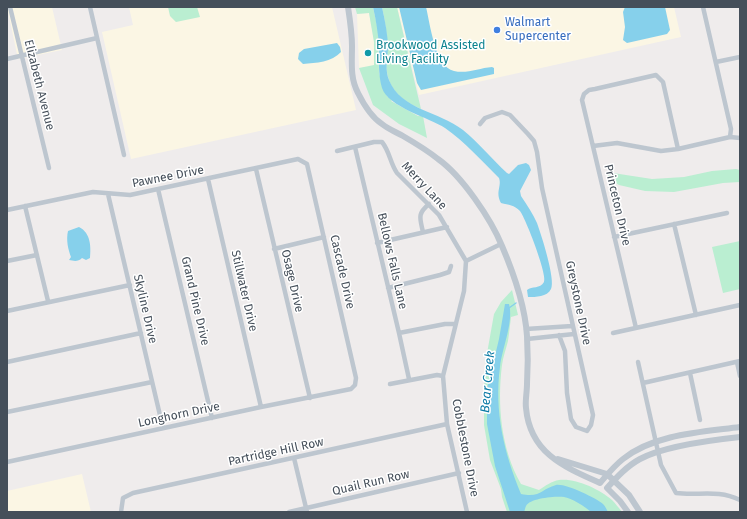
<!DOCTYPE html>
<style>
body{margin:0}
#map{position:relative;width:747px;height:519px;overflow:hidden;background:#efecec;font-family:"Fira Sans",sans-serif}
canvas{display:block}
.frame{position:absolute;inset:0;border:8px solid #454f5a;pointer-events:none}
</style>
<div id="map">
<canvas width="747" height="519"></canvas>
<div class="frame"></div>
</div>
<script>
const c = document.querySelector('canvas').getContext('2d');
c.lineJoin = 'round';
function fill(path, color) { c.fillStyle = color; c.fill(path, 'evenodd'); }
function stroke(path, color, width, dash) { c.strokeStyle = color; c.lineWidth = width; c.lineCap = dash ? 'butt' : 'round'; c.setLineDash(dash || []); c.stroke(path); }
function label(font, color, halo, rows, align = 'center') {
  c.font = font + ' "Fira Sans",sans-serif'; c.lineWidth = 3; c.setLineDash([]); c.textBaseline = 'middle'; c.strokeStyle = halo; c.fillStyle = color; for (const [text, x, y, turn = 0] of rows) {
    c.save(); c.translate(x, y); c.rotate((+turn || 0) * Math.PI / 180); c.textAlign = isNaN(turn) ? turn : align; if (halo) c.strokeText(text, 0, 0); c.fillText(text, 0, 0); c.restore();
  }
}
const commercial = new Path2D(`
 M7,7h45l10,43 -44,9z
 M129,7h203l24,103 -225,49 -29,-127 31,-7z
 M397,7h277l7,30 -262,58z
 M369,13l5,29v24l-15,2 -2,-54z
 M82,474l9,38h-84v-21z`);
const green = new Path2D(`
 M168,7h29l3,10 -24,5 -6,-6z
 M355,7h18l5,23 1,43 8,23 5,4 -1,1 27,15h5l4,22 -28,-14 -26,-19 -14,-37 15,-3v-23l-5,-29 -12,1z
 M382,7h15l24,102c-22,-10 -34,-21 -35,-46 0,-6 2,-11 1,-16 0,-14 -2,-27 -5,-40z
 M736,169l4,1v12l-17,1 -49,9 -29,-1 -26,-6 -11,-7v-3l5,-2 39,6 32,-2 28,-6z
 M740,241v48l-17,4 -11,-46z
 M512,290l6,25 -7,2c-1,8 -2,17 -3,24 -2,8 -5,16 -6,24 -5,40 -1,84 19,119l18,6c6,-4 13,-9 20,-10 17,-2 40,9 53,20 3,3 7,8 10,12h-115l-5,-15 -1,-8 -11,-29 -6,-35v-37l2,-29 8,-45 7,-12z`);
const water = new Path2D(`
 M373,7h9c3,14 6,28 6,42 -1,11 -3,21 1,31 12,30 50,31 74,50 16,13 29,29 44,43l2,1 9,-9 8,-2 3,2 2,5 -11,21 1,5c6,9 12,18 16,27 4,11 19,57 14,66 -4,8 -15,8 -23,8l-1,-7c5,-4 13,-1 17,-8 4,-6 -18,-63 -24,-71 -6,-6 -11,-6 -19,-8 -6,-11 1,-17 -2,-25 -17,-17 -34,-36 -54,-50 -15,-10 -57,-21 -63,-40 -4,-14 -3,-28 -3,-42 -1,-13 -3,-26 -6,-39z
 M399,7h27c4,16 9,60 28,64 13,3 25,-3 38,-4l2,1v6l-73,16 -4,-7z
 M625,7h40l5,23 -3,4 -40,9 -4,-3 2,-13 -2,-15z
 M337,43l3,4 1,5c-9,10 -25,11 -38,12l-5,-5 1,-6 5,-4z
 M79,227c12,6 12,20 11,31l-4,2 -4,-2c-4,4 -8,3 -13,2l2,-3c-3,-8 -5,-17 -3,-26z
 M505,304h4c5,18 -7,44 -9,63 -6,44 4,86 21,127 20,4 20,-5 35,-9 9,-2 40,13 47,19 2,2 4,6 5,8h-17c-5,-5 -20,-14 -27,-15 -8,-1 -34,1 -38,9 -1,2 -1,4 -2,6h-14l-15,-46 -8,-42v-35l12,-50z`);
const stream = new Path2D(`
 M509,308l7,-5`);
const minor = new Path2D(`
 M10,7l39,161
 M90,7l34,148
 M703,7l28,122 -1,8
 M7,59l90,-21
 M716,62l24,-5
 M480,124l5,-6 17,-6 8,3 18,19 6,7 3,11 5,36 51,227 -2,10 -4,6 -11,-4 -5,-8 -4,-26 -2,-42 -6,-16
 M593,146l24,-3 44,8 17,-2 52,-12 10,1
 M355,147l44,186 10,46
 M337,151l37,-9h8c8,10 8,21 15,31l42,42 27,46
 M256,169l54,229
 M208,179l53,228
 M158,189l54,229
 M108,194l55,234
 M25,206l23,95
 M7,210l86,-18 37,3 168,-36 9,5 49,214 -1,7 -4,4 -90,18 -254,55
 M674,224l22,91
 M423,232c-3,-14 -6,-18 6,-28
 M614,237l113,-24
 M377,243l70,-16
 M274,249l50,-12
 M7,261l30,-6
 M466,261l-2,30 -21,85 4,48 20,88
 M466,261l35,-17
 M388,288l52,-13 9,-3 2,-6
 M7,311l123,-26
 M636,328l-54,-228 2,-6 5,-4 6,-1 61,-14 7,7 15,67
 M526,329l46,-3
 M399,333l46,-9h10
 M613,333l127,-28
 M527,339l47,-5
 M7,362l134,-29
 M638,362l23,103 15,28c23,3 41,-4 64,7
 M737,362l3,14
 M690,373l10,47
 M643,383l97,-22
 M390,384l47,-9 6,1
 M7,412l145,-30
 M294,458l13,54
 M121,512l2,-14 10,-5 314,-69
 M289,512l170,-39`);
const tertiary = new Path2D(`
 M348,7c2,13 4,26 4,39 0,17 -2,32 6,47 6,12 13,24 24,31 6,5 14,8 21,12 12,7 24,14 35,23 24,17 53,60 64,87 12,28 23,59 25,90 1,16 1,32 0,48 0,8 -2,17 -1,24 4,45 38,59 74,75 7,-8 14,-17 23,-24 31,-25 79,-27 117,-32
 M558,459l49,15 22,21 11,17
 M628,512l-8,-11 -13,-13c10,-11 20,-22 33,-29 24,-13 72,-19 100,-22`);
const markers = [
 [497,30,4,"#3f7fe0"],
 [368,53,4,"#0f9aa8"]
];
const shopNames = [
 ["Walmart",505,23],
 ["Supercenter",505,37]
];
const cultureNames = [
 ["Brookwood Assisted",376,46],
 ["Living Facility",376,60]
];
const streetNames = [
 ["Elizabeth Avenue",39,85,76],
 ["Pawnee Drive",168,177,-11],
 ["Merry Lane",424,186,47],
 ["Princeton Drive",617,205,77],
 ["Bellows Falls Lane",392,261,77],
 ["Cascade Drive",342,272,77],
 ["Osage Drive",292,281,77],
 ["Stillwater Drive",244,291,77],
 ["Grand Pine Drive",195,301,77],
 ["Greystone Drive",578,303,78],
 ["Skyline Drive",145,309,77],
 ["Longhorn Drive",179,415,-12],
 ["Cobblestone Drive",465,448,79],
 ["Partridge Hill Row",276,452,-12],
 ["Quail Run Row",371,483,-13]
];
const waterNames = [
 ["Bear Creek",488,382,-85]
];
fill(commercial, '#fbf6e4');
fill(green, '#baeed1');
fill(water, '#86d0eb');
stroke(stream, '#86d0eb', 1.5);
stroke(minor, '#bdc6cf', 4.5);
stroke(tertiary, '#bdc6cf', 6);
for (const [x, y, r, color] of markers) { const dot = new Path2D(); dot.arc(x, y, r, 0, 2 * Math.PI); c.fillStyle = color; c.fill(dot); stroke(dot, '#fff', 1.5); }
label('12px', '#366cbe', '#fff', shopNames, 'left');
label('12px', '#0d838f', '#fff', cultureNames, 'left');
label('12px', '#454f5a', '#fff', streetNames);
label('italic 13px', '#0c7ba6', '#fff', waterNames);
</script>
